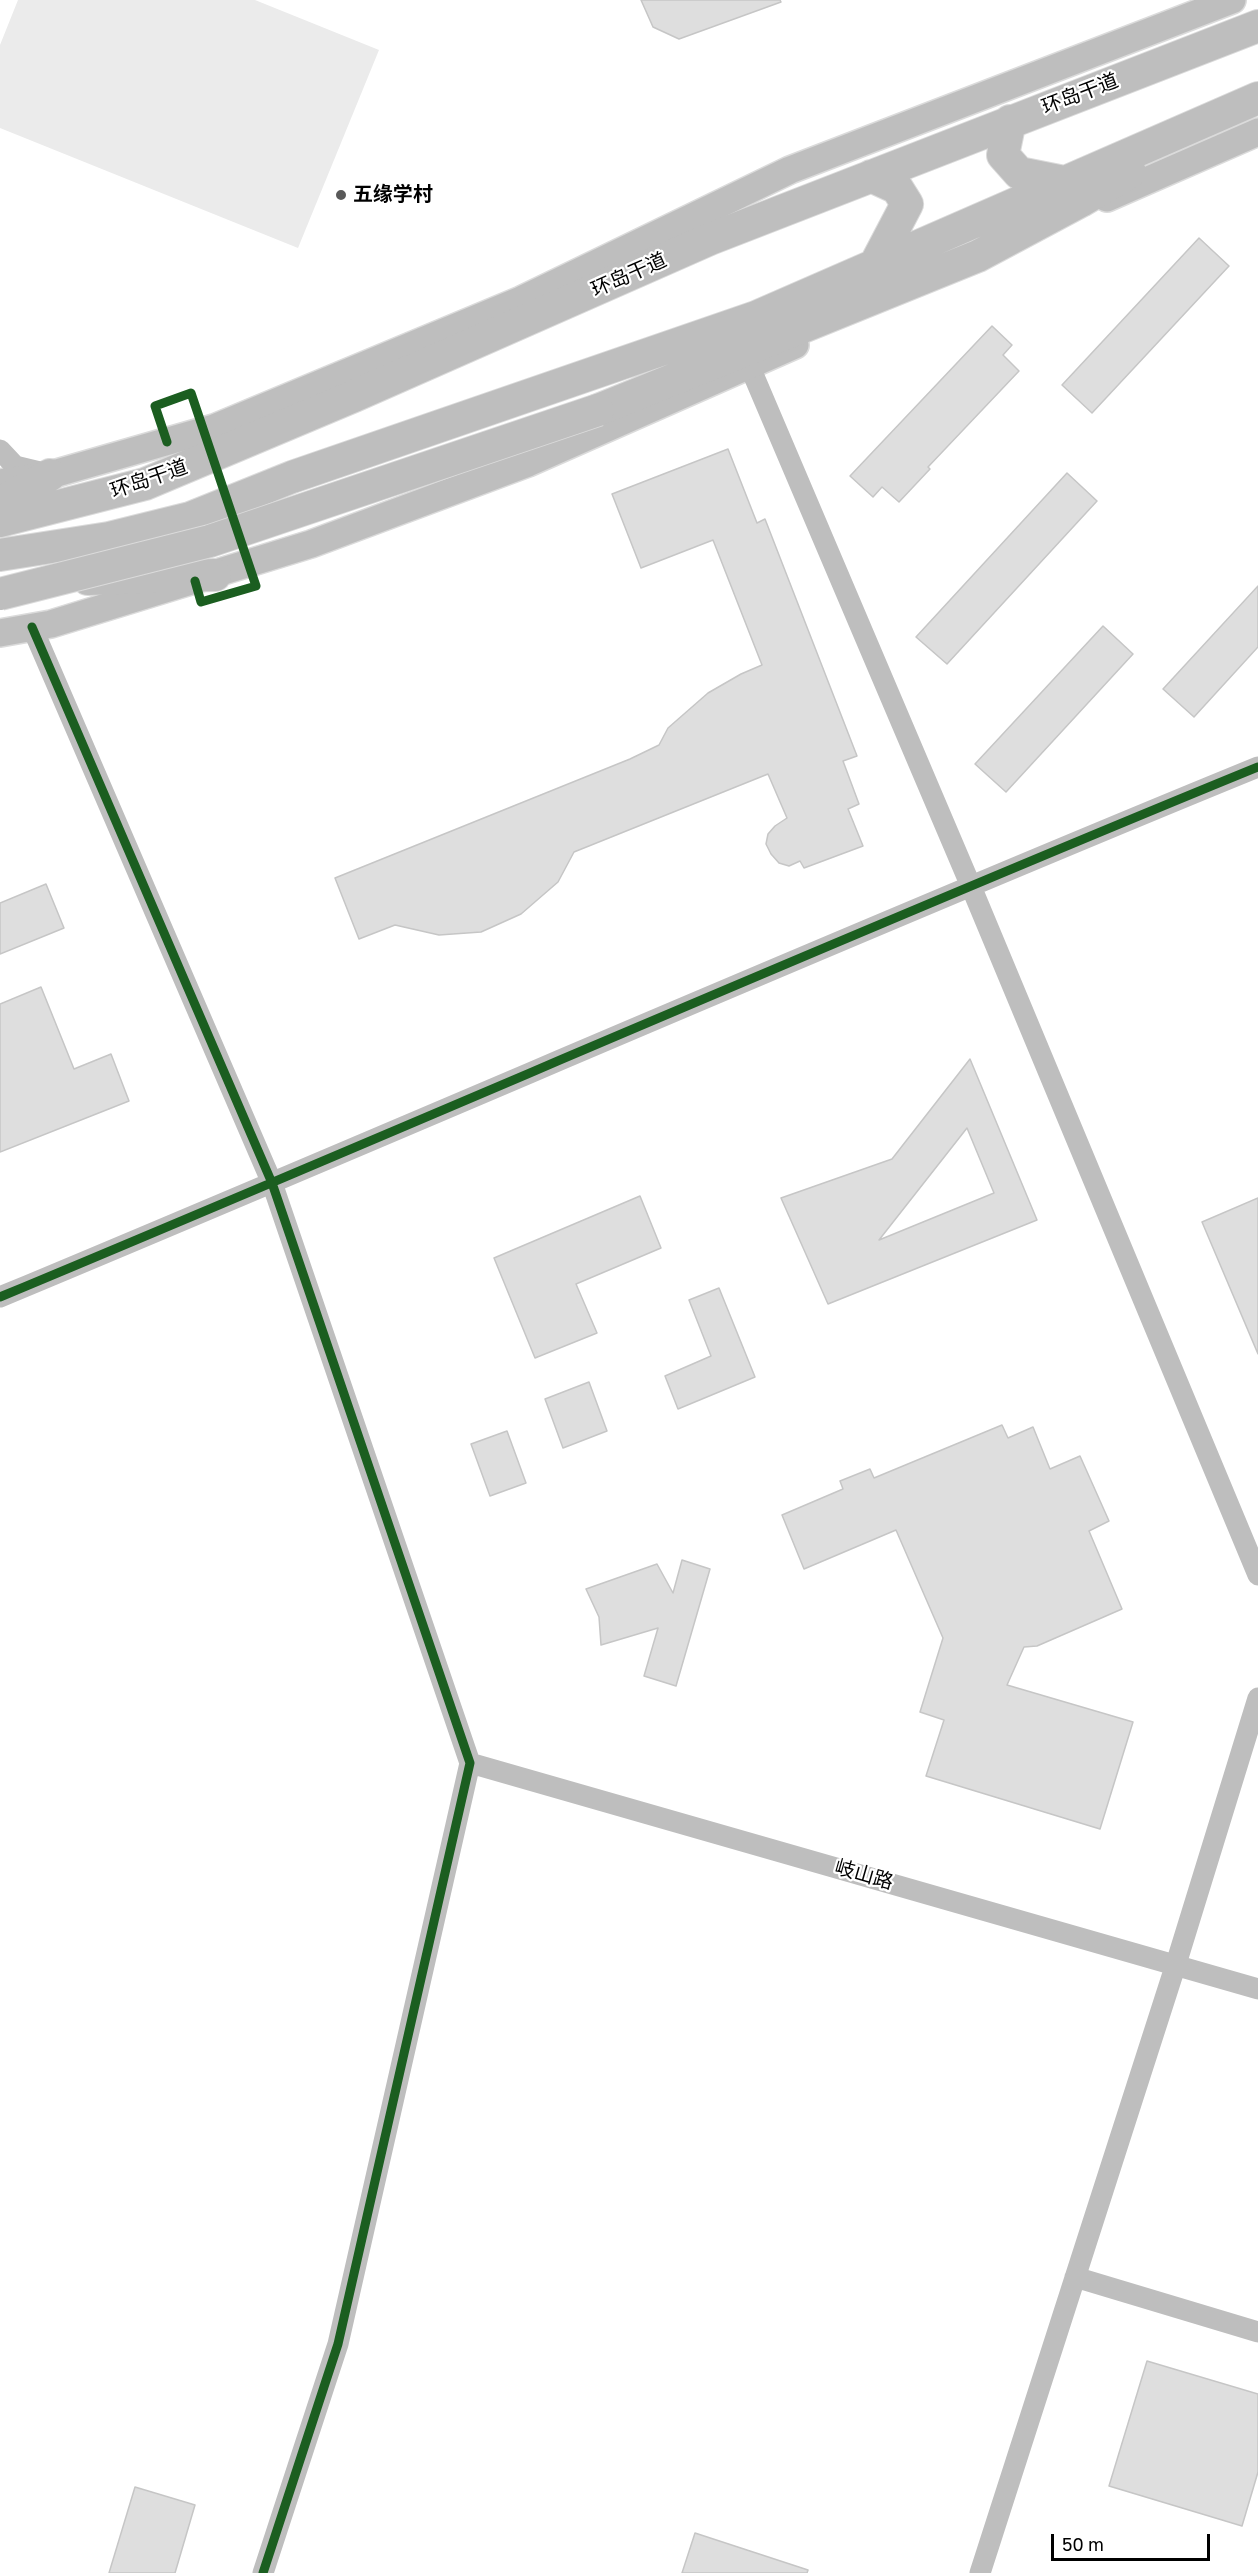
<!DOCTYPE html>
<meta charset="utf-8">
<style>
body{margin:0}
#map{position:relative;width:1258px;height:2573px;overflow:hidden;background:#fff;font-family:"Golos Text",sans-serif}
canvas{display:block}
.scale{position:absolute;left:1051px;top:2534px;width:159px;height:27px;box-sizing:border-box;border:3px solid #000;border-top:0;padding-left:8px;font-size:18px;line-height:21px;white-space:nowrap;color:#000;-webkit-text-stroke:4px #fff;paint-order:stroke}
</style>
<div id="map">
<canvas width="1258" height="2573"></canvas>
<div class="scale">50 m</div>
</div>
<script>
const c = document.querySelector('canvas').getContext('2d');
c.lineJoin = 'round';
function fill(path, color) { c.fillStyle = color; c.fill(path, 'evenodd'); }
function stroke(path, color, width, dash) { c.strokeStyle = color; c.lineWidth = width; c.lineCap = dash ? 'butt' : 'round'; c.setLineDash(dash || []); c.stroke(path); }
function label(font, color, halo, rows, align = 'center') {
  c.font = font + ' "Golos Text","Noto Sans SC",sans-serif'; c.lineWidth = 4.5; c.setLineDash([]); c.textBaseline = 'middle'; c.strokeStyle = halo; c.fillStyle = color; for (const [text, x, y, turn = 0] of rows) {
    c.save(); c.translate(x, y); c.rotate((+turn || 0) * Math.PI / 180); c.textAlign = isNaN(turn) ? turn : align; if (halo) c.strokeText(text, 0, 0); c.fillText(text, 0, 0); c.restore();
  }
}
const green = new Path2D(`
 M18,0h237l124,50 -81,198 -298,-120v-83z`);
const building = new Path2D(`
 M641,0h139l1,2 -102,37 -26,-12z
 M1199,238l30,28 -137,147 -30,-28z
 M992,326l20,19 -9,10 16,16 -91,96 2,2 -31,33 -17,-15 -9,10 -23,-21z
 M728,449l29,74 8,-4 92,237 -14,5 16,43 -11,5 15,37 -59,22 -4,-7 -11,5 -10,-3 -8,-9 -5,-10 2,-10 7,-8 12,-8 -19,-44 -194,78 -16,30 -37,32 -40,18 -42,3 -44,-10 -36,14 -24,-61 295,-119 29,-14 9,-17 40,-35 33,-19 21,-9 -49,-125 -72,28 -29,-74z
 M1067,473l30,28 -150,163 -31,-27z
 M1258,586v61l-64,70 -31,-28z
 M1103,626l30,28 -127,138 -31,-28z
 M46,884l18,44 -64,26v-51z
 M41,987l33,82 37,-15 18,47 -129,51v-148z
 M970,1059l67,161 -209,84 -47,-106 111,-39zM967,1128l27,65 -115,47z
 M640,1196l21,52 -85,36 21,49 -62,25 -41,-100z
 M1258,1198v156l-56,-132z
 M719,1288l36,89 -77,32 -13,-33 46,-20 -22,-56z
 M589,1382l18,49 -44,17 -18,-49z
 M1002,1425l6,13 25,-11 17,42 30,-13 29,65 -20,10 33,78 -85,37 -13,1 -17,38 126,37 -33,107 -174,-53 18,-56 -24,-8 23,-74 -47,-108 -92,39 -22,-54 61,-26 -3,-8 30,-12 4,9z
 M507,1431l19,52 -36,13 -19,-52z
 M682,1560l28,9 -34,117 -32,-10 14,-48 -57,17 -2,-28 -13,-28 71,-25 16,29z
 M1147,2361l111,33v78l-16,54 -133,-40z
 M135,2487l60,18 -20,68h-66z
 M695,2533l113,37 -1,3h-125z`);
const minor = new Path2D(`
 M750,367l220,517 288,691
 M0,450l15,16 29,7
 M32,627l240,556 198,580 -132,581 -75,229
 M0,1297c420,-175 837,-358 1258,-530
 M470,1763l788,226
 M1075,2277l183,55
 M980,2573l196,-609 82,-266`);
const major = new Path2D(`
 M1107,198l151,-66
 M0,483l50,-8 164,-47 307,-128 269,-130 442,-170
 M0,633l51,-9 260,-80 217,-81 267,-118`);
const highway = new Path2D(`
 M1010,121l-7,34 16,18 45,9
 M871,176l26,12 10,16 -32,61
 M598,410l380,-154 103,-55 49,-29
 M0,503l50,-28
 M0,521l145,-37 209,-88 356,-157 548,-213
 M0,555l109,-17 81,-20 102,-41 464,-160 502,-219
 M88,579l127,-4`);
const highwayBridge = new Path2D(`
 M0,594l210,-53 388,-131`);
const cycleway = new Path2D(`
 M167,442l-12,-36 36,-13 65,193 -55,16 -6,-21
 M32,627l240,556 198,580 -132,581 -75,229
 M0,1297c420,-175 837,-358 1258,-530`);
const markers = [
 [341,195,6,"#595959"]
];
const streetNames = [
 ["环岛干道",1080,94,-21],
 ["环岛干道",629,275,-24],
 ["环岛干道",149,479,-19],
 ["岐山路",864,1875,16]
];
const poiNames = [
 ["五缘学村",353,195]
];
fill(green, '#ebebeb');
fill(building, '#dedede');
stroke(building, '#c6c6c6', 1.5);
stroke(major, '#dbdbdb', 30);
stroke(highway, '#dbdbdb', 34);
stroke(minor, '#bebebe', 21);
stroke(major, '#bebebe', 27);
stroke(highway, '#bebebe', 32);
stroke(highwayBridge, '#dbdbdb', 34, []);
stroke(highwayBridge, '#bebebe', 32);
stroke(cycleway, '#1b5e20', 9);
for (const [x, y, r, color] of markers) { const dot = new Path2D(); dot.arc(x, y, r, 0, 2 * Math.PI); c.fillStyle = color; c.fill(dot); stroke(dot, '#fff', 2); }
label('20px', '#000', '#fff', streetNames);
label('bold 20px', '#000', '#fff', poiNames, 'left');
</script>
